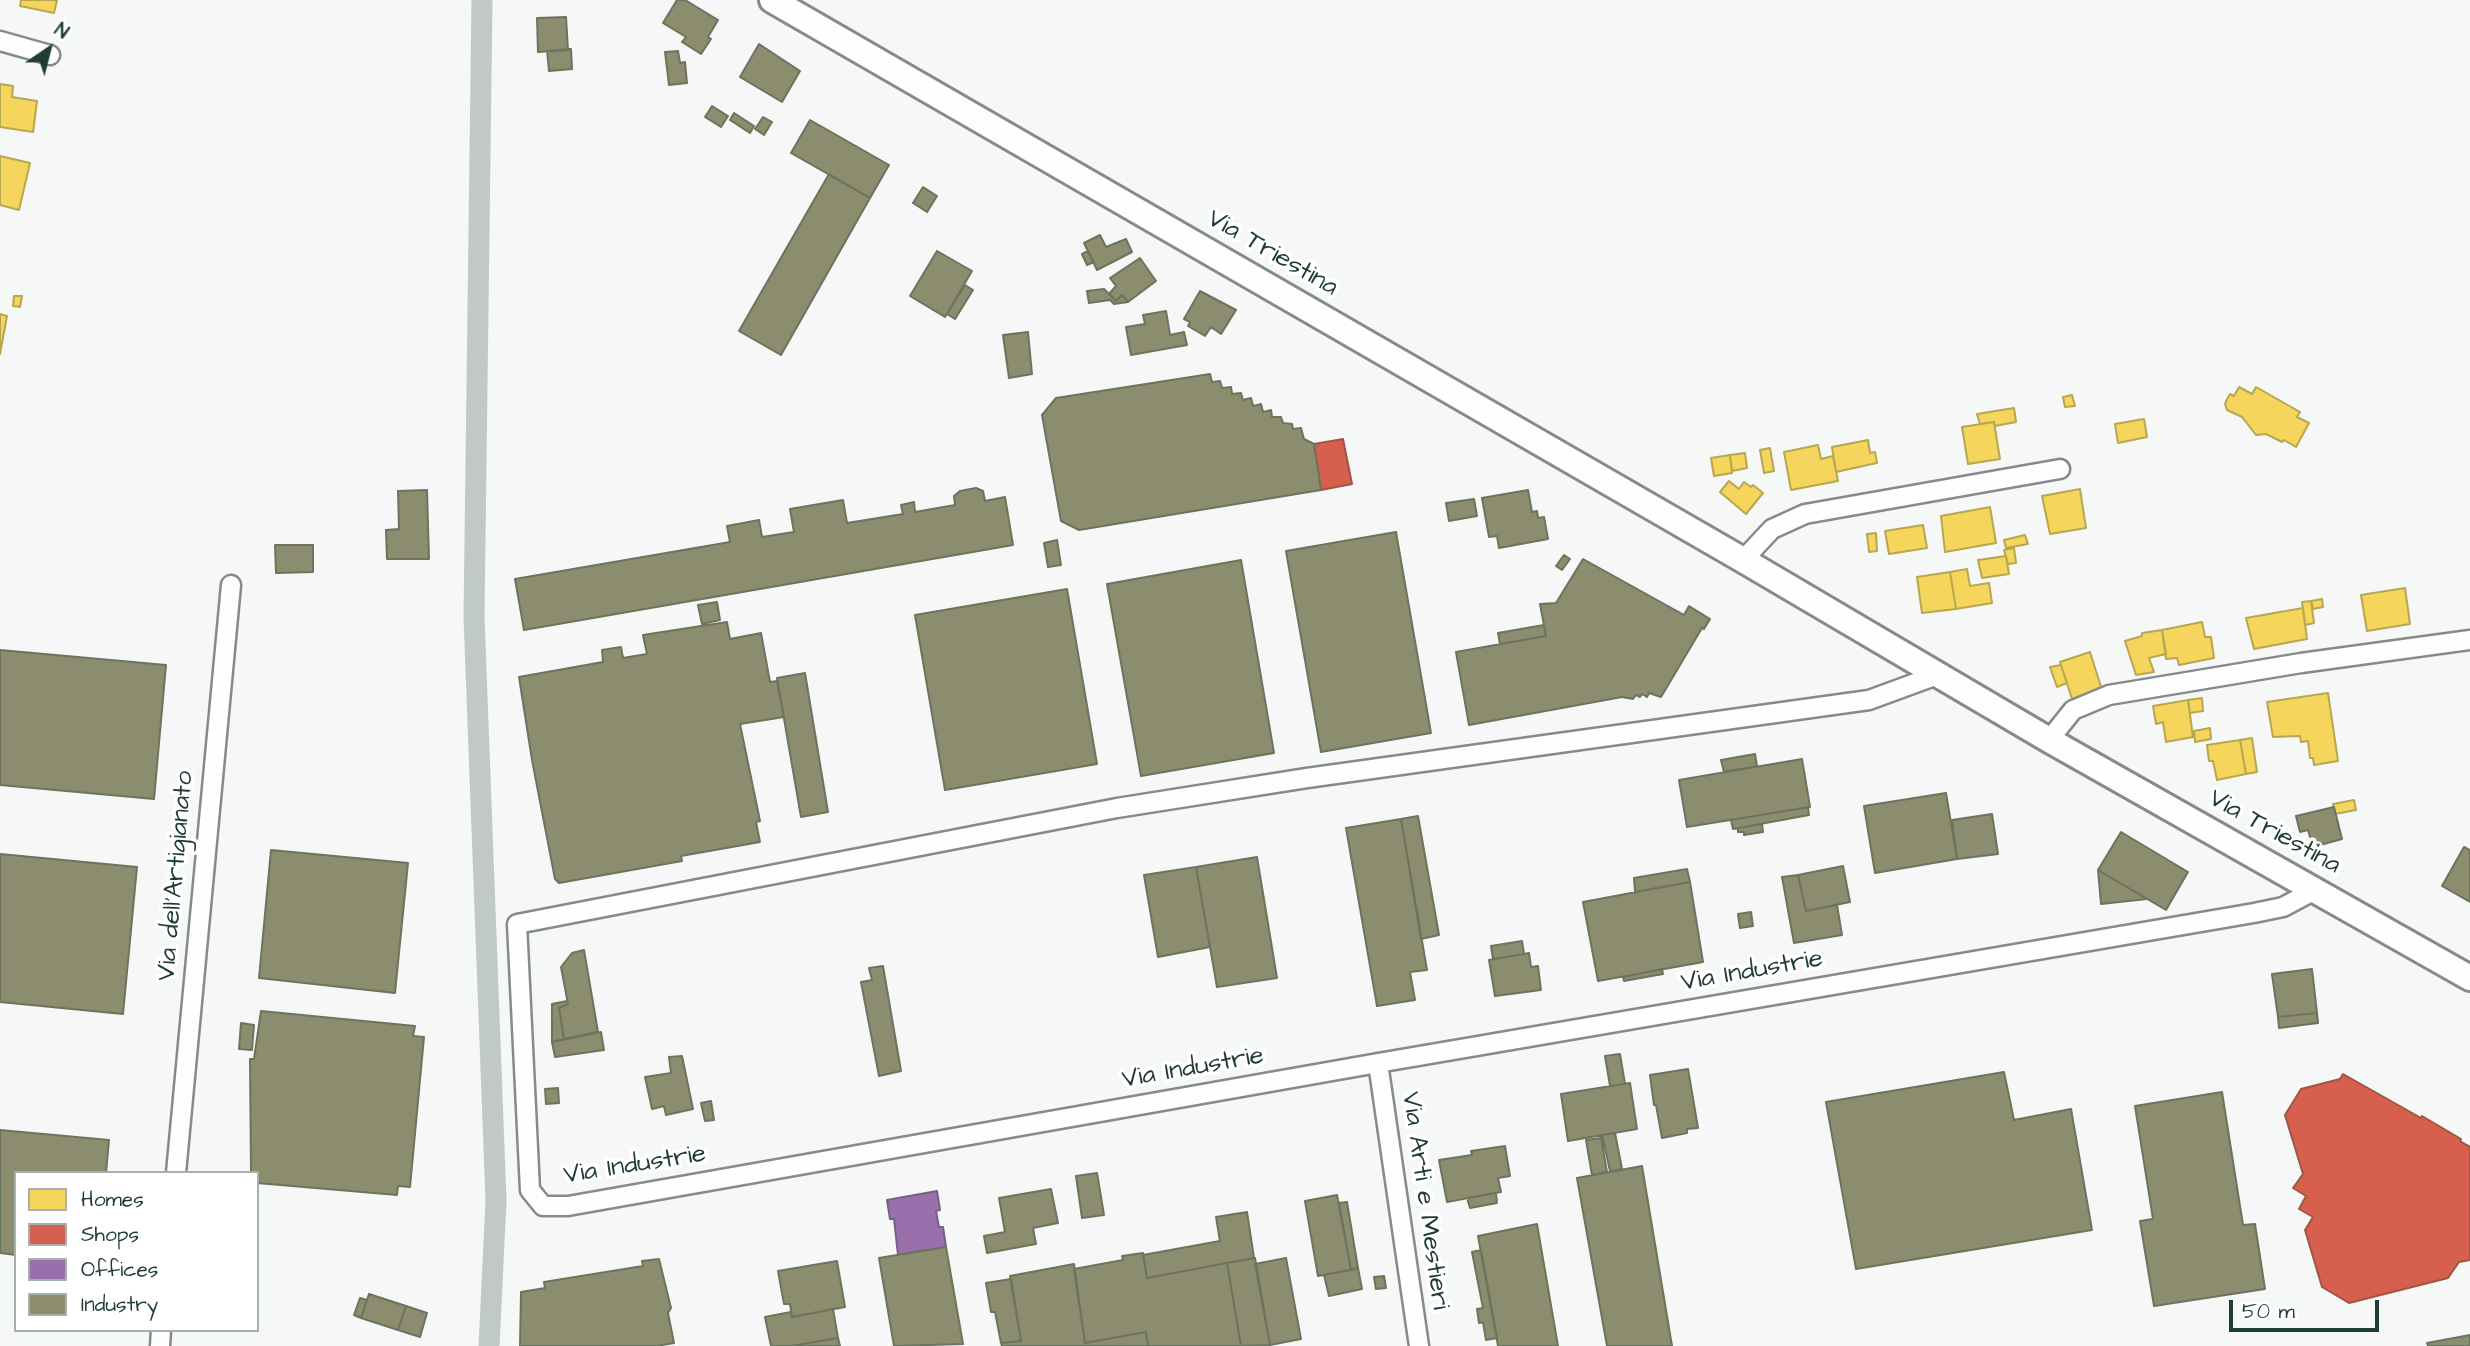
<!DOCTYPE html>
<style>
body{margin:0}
#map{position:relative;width:2470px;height:1346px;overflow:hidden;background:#f6f7f7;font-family:"Architects Daughter",sans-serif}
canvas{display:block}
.legend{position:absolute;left:14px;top:1171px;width:245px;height:161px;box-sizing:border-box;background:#fff;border:2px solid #a5b1ae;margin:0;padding:9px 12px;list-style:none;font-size:21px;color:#1f3d34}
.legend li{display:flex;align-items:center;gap:14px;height:35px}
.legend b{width:35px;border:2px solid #a5b1ae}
.north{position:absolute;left:14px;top:14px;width:70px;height:70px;-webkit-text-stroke:5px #fff;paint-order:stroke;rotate:35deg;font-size:19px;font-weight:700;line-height:28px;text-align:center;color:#1f3d34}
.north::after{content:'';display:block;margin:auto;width:24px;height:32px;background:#1f3d34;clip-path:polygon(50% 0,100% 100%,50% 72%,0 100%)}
.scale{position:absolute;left:2229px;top:1300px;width:150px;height:32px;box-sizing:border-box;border:4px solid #1f3d34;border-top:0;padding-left:9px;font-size:21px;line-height:24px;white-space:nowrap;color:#1f3d34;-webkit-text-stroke:5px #fff;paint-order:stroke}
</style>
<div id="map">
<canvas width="2470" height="1346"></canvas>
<ul class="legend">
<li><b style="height:19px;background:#f6d55c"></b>Homes</li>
<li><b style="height:19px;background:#d6604d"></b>Shops</li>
<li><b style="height:19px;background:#9970ab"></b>Offices</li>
<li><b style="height:19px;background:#8c8c6e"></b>Industry</li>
</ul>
<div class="north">N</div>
<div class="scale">50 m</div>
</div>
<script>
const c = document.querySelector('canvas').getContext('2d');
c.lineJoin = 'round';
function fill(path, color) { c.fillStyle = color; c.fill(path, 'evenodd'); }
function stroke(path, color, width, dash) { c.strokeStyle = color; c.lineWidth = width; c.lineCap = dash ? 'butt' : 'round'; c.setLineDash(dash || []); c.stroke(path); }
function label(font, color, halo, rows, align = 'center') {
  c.font = font + ' "Architects Daughter",sans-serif'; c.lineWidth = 7; c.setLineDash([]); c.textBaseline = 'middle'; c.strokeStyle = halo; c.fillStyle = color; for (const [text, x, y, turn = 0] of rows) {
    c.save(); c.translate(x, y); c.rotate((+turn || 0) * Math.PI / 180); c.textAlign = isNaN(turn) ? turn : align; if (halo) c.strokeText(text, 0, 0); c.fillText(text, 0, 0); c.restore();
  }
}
const homes = new Path2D(`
 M21,0h36l-3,13 -34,-7z
 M0,84l13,2 -1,11 25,4 -4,31 -33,-5z
 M0,156l30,7 -11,47 -19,-5z
 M14,296h8l-2,11 -7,-1z
 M0,314l7,2 -7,38z
 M2239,387l13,7 4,-7 44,25 -3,5 12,6 -13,24 -12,-7 -2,2 -16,-8 -10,1 -14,-18 -15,-7 -2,-6 2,-5 3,-5 4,2z
 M2072,395l3,11 -10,1 -2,-10z
 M2014,408l2,14 -21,4 -1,-4 -14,2 -3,-10z
 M2144,419l3,18 -29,6 -3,-19z
 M1994,422l6,37 -32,5 -6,-37z
 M1868,440l2,13 5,-1 2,11 -41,9 -4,-25z
 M1818,445l3,14 12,-3 5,25 -47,9 -7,-38z
 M1770,448l4,23 -10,2 -4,-23z
 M1745,453l2,15 -15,3 -2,-16z
 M1730,455l2,18 -18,3 -3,-18z
 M1729,481l10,8 5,-7 7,5 2,-2 10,8 -17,21 -26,-22z
 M2080,489l6,39 -36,6 -8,-38z
 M1990,507l6,36 -51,9 -4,-36z
 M1923,525l4,23 -38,6 -4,-23z
 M1876,533l1,18 -8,1 -2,-18z
 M2025,535l3,9 -22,4 -2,-8z
 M2014,548l2,15 -8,1 -4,-14z
 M2006,556l3,18 -27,4 -4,-18z
 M1967,569l3,17 19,-3 3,20 -36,6 -6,-37z
 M1950,572l6,37 -34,4 -5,-36z
 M2405,588l5,36 -43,7 -6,-36z
 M2322,599l1,8 -10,2 -2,-8z
 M2311,601l3,22 -9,2 -3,-23z
 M2303,608l4,31 -53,10 -8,-31z
 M2202,622l3,15h6l3,21 -35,7 -2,-7 -11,1 -4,-29z
 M2162,630l4,24 -17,4 5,14 -18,3 -11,-34 17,-5v-3z
 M2090,652l12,38 -30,9 -12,-37z
 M2061,665l6,18 -10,4 -7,-20z
 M2328,693l10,68 -24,4 -1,-7h-3l-2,-17 -7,1 -1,-6 -27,1 -6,-35z
 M2202,698l1,13 -13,2 -2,-13z
 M2188,700l5,37 -27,5 -3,-20 -7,2 -3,-18z
 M2210,728l1,11 -16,3 -1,-11z
 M2252,738l5,34 -11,2 -6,-34z
 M2240,740l6,34 -29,6 -4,-19h-4l-2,-16z
 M2354,800l2,10 -21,4 -2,-10z`);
const shops = new Path2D(`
 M1343,439l9,45 -31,6 -7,-46z
 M2343,1074l78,44 1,-2 39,23 -1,2 10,6v113l-11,2 -11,16 -99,25 -27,-16 -17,-57 8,-13 -14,-8 7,-13 -13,-8 10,-14 -18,-59 16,-26 39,-10z`);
const offices = new Path2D(`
 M937,1191l3,19 -4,1 3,16h4l3,20 -48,8 -4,-36h-4l-3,-19z`);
const industry = new Path2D(`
 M677,0h8l33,20 -10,17 3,2 -10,15 -19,-12 4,-5 -23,-14z
 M566,17l2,33 -30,2 -1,-34z
 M759,44l41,27 -18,31 -42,-25z
 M571,49l1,20 -23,2 -2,-20z
 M678,51l2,12 5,-1 2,21 -18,2 -4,-33z
 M712,106l16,10 -7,11 -16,-10z
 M734,113l20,13 -4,7 -20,-13z
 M763,117l9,5 -8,13 -9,-6z
 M810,120l79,45 -19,33 -79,-45z
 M829,174l41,24 -89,157 -42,-24z
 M923,187l14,9 -10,16 -14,-9z
 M1100,235l6,12 20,-8 6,13 -35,18 -13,-27z
 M937,251l35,20 -27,46 -35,-21z
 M1088,251l6,11 -7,3 -5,-11z
 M1140,258l16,23 -28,21 -6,-7 -6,6 -7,-7 7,-8 -6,-8z
 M965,285l8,5 -18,29 -8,-5z
 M1104,289l12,12 6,-6 6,7 -14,2 -4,-4 -21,3 -2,-12z
 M1200,291l36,19 -15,24 -10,-7 -6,9 -17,-10 2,-4 -6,-3z
 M1166,311l4,24 14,-3 3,13 -56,10 -5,-28 19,-3 -2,-9z
 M1028,332l4,42 -23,4 -6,-43z
 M1210,374l2,8 8,-1 2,7 9,-1 1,7 9,-1 2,7 8,-2 2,8 8,-2 2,8 8,-2 1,7h9l2,6 9,1 1,5 8,-1 3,11 10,5 7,46 -242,40 -18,-9 -19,-106 14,-17z
 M976,488l7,3 2,10 20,-4 8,48 -489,85 -9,-51 215,-37 -3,-16 32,-6 3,17 32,-5 -4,-23 53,-9 4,23 56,-9 -2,-9 13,-3 1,10 40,-7 -1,-9 6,-5z
 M427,490l2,69h-42l-1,-29 13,-1 -1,-38z
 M1528,490l4,22 5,-1 1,7 6,-1 4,22 -49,9 -2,-12 -8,1 -7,-39z
 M1474,499l3,17 -28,5 -3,-18z
 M1396,532l35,201 -110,19 -35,-201z
 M1057,540l4,25 -13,2 -4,-24z
 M275,545h38v27l-37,1z
 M1564,555l6,4 -8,11 -6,-4z
 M1583,559l101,56 5,-9 21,13 -6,10 -2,-1 -41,69 -12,-4 -2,4 -5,-3 -2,3 -4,-2 -3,4 -11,-2 -153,28 -13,-73 90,-16 -6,-32 16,-1z
 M1241,560l33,193 -133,23 -34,-192z
 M1067,589l30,175 -152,26 -30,-175z
 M717,602l3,18 -18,4 -4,-19z
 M727,622l3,17 31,-6 9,49 7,-1 7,36 -44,7 20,97 -4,1 4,20 -79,14 1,5 -123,22 -4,-4 -23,-119 -13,-83 84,-15 -1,-12 19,-3 2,11 24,-4 -4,-19z
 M1544,625l2,11 -46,8 -2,-11z
 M0,650l166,15 -12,134 -154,-14z
 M805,673l23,139 -27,5 -24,-139z
 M1755,754l2,12 -33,6 -3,-12z
 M1802,759l8,48 -123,20 -8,-47z
 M1946,793l11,66 -82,14 -11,-67z
 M1808,807l1,8 -76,14 -2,-9z
 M2334,807l8,32 -29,8 -5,-17 -8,2 -4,-16z
 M1992,814l6,40 -41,5 -5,-39z
 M1418,816l21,119 -18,4 -20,-120z
 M1401,819l26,151 -17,2 5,28 -38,6 -31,-178z
 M1762,824l1,8 -19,3v-3h-6v-4z
 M2121,832l67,40 -22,38 -68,-40z
 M2464,847l6,3v52l-28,-16z
 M271,850l137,13 -13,130 -136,-15z
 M0,854l137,13 -14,147 -123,-12z
 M1257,857l20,121 -60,9 -21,-120z
 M1843,866l7,36 -44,9 -8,-36z
 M1196,867l14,80 -52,10 -14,-82z
 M1687,869l3,13 -55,10 -1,-14z
 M2098,870l49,29 -46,5z
 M1798,875l8,36 31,-6 5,30 -48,8 -12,-66z
 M1690,882l13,80 -105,19 -15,-79z
 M1751,912l2,14 -13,2 -2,-14z
 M1522,941l2,13 -31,5 -2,-13z
 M584,950l14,82 -34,7 -5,-31 9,-4 -7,-37 11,-14z
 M1529,953l2,14 7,-1 3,24 -46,6 -6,-36z
 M883,966l18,105 -22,5 -18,-94 11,-2 -3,-12z
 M1662,969l1,5 -39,7 -1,-4z
 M2312,969l5,44 -39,4 -6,-43z
 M567,1001l1,3 -9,4 5,31 -12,3v-38z
 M261,1011l154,15 -2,10 11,1 -14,150 -12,-1 -1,9 -140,-12v-10h-6l-1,-114h4z
 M2317,1013l1,10 -39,5 -1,-11z
 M241,1023l13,2 -2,25 -13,-1z
 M601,1032l3,18 -49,7 -3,-15z
 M1620,1054l5,30 -15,2 -5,-30z
 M682,1056l11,53 -27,6 -2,-9 -12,3 -7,-32 26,-4 -2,-16z
 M1688,1069l10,59 -11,1v4l-25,5 -6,-33h-2l-4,-30z
 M2004,1072l10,48 57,-11 21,121 -236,39 -30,-167z
 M1630,1083l7,46 -69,12 -7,-47z
 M558,1088l1,15 -13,1 -1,-15z
 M2222,1092l21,133 12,-1 10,65 -111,17 -14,-85 13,-2 -18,-113z
 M711,1101l3,19 -9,1 -4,-18z
 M0,1130l109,10 -3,33h-90v82l-16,-2z
 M1615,1133l7,36 -12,2 -8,-36z
 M1601,1138l6,34 -15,3 -6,-35z
 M1505,1146l5,30 -12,2 3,14 -54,10 -8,-42 33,-5 -1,-4z
 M1642,1166l30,180h-65l-30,-168z
 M1097,1173l7,42 -22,3 -6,-42z
 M1051,1189l7,34 -25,5 3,16 -49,9 -3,-17 21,-4 -6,-34z
 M1496,1193l1,10 -27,5 -3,-10z
 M1337,1195l14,75 -33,6 -13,-75z
 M1347,1202l11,66 -7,2 -12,-67z
 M1247,1212l7,46 -107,20 -4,-23 77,-14 -4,-24z
 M1537,1224l21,122h-60l-20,-110z
 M946,1247l17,97 -69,2 -15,-88z
 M1481,1250l16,88 -11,2 -3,-18 -4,1 -2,-14 6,-1 -11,-56z
 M1143,1253l4,25 80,-15 14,83h-93l-2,-14 -61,11 -11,-74 49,-9 -1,-4z
 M1255,1258l15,87 -29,1 -14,-83z
 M1286,1258l15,81 -31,6 -15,-81z
 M659,1259l12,49 -3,5 6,30 -17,3h-137l1,-54 24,-4 -1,-6 99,-16 -1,-5z
 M837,1261l8,46 -53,10 -2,-13h-6l-6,-33z
 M1074,1264l11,79 61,-11 2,14h-146l-1,-3 20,-2 -11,-65z
 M1358,1268l4,21 -33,7 -5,-21z
 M1384,1276l2,12 -10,1 -2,-12z
 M1011,1279l10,62 -20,2 -6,-31h-4l-5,-29z
 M369,1294l37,12 -8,24 -37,-12z
 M360,1298l7,2 -6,18 -7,-3z
 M406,1306l21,7 -7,24 -22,-7z
 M833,1309l5,29 -47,8h-20l-6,-29 26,-5 1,5z
 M2470,1335v11h-42l-1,-3z
 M838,1338l2,8h-49z`);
const canal = new Path2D(`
 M482,0l-8,617 22,584 -7,145`);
const minor = new Path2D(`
 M0,41l50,14
 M1743,560l29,-31 33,-15 255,-45
 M1940,674l-71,26 -562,78 -190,30 -600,116 13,266 13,16h25l810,-143 876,-150 29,-6 32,-17
 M2049,740l24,-30 36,-15 192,-32 169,-23
 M1378,1063l41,283
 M176,1173l55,-588
 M160,1346l1,-16`);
const secondary = new Path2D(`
 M772,0l971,560 306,180 421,238`);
const streetNames = [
 ["Via Triestina",1272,254,30],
 ["Via Triestina",2274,833,29],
 ["Via dell'Artigianato",177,876,-85],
 ["Via Industrie",1752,972,-10],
 ["Via Industrie",1193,1069,-10],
 ["Via Industrie",635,1166,-9],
 ["Via Arti e Mestieri",1424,1201,82]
];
fill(homes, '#f6d55c');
stroke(homes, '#b6a750', 2);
fill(shops, '#d6604d');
stroke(shops, '#9f5646', 2);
fill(offices, '#9970ab');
stroke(offices, '#746187', 2);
fill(industry, '#8c8c6e');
stroke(industry, '#6b745d', 2);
stroke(canal, '#c1c9c6', 21);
stroke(minor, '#858b8a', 23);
stroke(secondary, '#858b8a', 30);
stroke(minor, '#fefefe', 18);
stroke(secondary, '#fefefe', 24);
label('26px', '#1f3d34', '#fff', streetNames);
</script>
